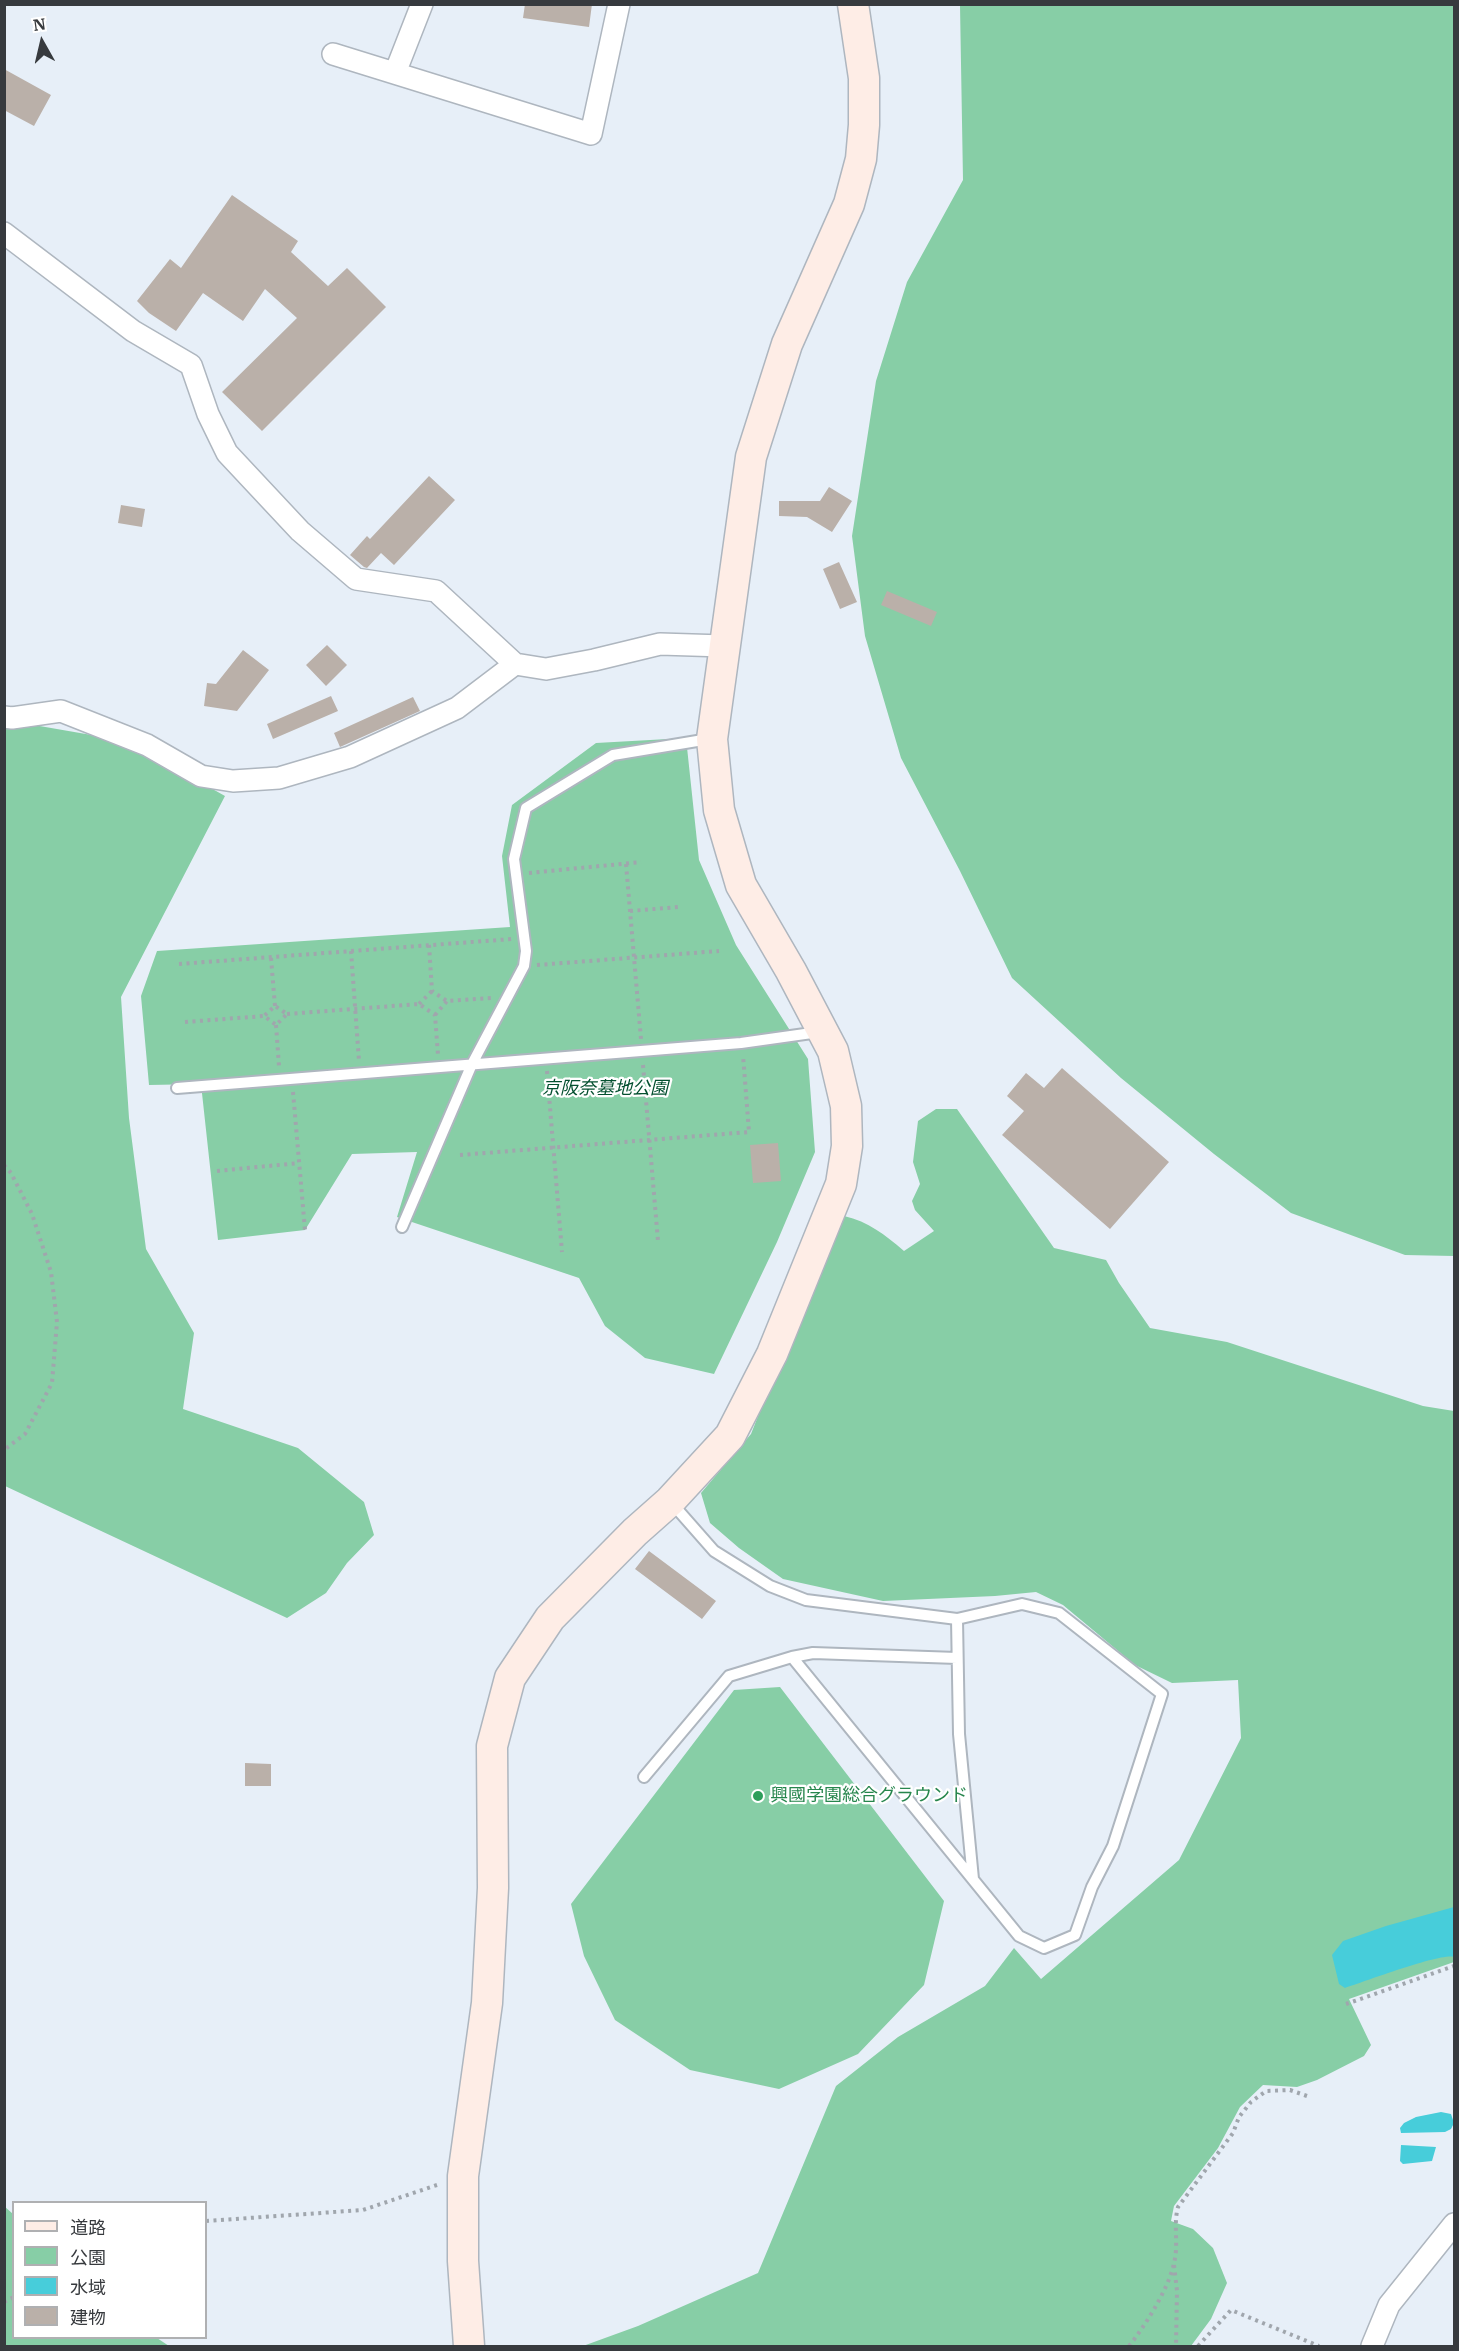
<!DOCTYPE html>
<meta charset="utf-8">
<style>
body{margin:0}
#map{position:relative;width:1459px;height:2351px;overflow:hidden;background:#e7eff8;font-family:"IBM Plex Serif","Noto Sans JP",serif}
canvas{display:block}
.frame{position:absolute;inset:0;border:6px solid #373a3e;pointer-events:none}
.legend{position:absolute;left:12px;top:2201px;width:195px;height:138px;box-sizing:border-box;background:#fff;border:2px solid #afb0b2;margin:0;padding:8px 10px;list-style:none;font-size:18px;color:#373a3e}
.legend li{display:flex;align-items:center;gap:12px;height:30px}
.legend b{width:30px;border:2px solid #afb0b2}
.north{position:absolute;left:12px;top:12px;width:60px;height:60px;-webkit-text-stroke:4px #fff;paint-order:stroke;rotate:352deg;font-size:16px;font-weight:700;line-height:24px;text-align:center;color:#373a3e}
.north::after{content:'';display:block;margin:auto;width:21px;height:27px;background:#373a3e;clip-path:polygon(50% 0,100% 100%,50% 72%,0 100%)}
</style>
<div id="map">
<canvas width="1459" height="2351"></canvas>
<div class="frame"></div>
<ul class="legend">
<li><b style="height:8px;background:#feede6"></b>道路</li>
<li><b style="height:16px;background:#87cea6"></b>公園</li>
<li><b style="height:16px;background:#47cdda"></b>水域</li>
<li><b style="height:16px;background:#bab0a9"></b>建物</li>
</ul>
<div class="north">N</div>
</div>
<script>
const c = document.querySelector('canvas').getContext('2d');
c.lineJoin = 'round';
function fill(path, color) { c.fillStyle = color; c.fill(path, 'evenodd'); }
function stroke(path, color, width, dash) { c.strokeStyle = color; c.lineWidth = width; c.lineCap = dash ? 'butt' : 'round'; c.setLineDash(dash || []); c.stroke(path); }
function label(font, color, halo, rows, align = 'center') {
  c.font = font + ' "IBM Plex Serif","Noto Sans JP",serif'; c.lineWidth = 4.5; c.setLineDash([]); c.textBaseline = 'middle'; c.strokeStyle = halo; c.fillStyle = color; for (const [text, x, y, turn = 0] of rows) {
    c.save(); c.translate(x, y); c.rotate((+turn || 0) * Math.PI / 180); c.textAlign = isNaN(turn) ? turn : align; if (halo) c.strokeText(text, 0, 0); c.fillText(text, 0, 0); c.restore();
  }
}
const green = new Path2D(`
 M960,5h494v1251l-49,-1 -114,-42 -77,-59 -93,-76 -109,-100 -52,-107 -59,-113 -36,-122 -13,-100 24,-155 31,-99 56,-102z
 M5,720l98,17 70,30 52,29 -104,201 8,121 17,131 48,84 -11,76 115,39 66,54 10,33 -27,28 -21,30 -39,25 -282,-132z
 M686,738l13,122 37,85 72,114 7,93 -38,90 -63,132 -69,-16 -40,-32 -26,-48 -182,-61 20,-65 -65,2 -47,76 -87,10 -17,-156 -52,1 -8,-89 16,-45 353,-24 -8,-71 10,-51 84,-62z
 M936,1109h21l97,139 52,12 13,23 31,45 77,14 196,64 31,5v551l-105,37 22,46 -7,11 -47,24 -20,7 -34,-2 -23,22 -22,41 -44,58 -3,15 22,8 20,19 14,35 -16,36 -20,27h-608l55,-20 120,-53 78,-187 62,-49 87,-51 29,-38 27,31 138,-119 62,-122 -3,-58 -66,3 -37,-18 -72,-60 -27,-13 -41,4 -112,5 -100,-22 -44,-31 -29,-25 -9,-30 50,-59 39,-99 54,-119c25,6 40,18 60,35l30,-20 -19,-21 -3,-9 8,-17 -7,-22 5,-41z
 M780,1687l164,214 -20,84 -66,69 -79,35 -89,-19 -75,-50 -31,-64 -13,-52 163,-214z
 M4,2206l9,8 1,124h143l12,8h-164z`);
const water = new Path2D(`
 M1454,1907v50c-14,-4 -90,25 -109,31l-6,-4 -7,-29 11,-14 43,-15z
 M1441,2112l10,2 3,9 -3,6 -6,3 -44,1 -1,-5 4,-5 12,-6z
 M1401,2145l35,2 -4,14 -29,3 -3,-3z`);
const building = new Path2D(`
 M525,4h67l-3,23 -66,-9z
 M4,69l47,26 -17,31 -30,-16z
 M232,195l66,46 -7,11 37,34 19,-18 39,39 -124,124 -40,-39 75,-74 -32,-29 -22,32 -40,-28 -27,38 -27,-18 -12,-12 33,-42 11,9z
 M429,476l26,24 -61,65 -13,-12 -14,15 -3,-1 -14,-12 17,-19 3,3z
 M829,487l23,14 -20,31 -25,-15 -28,-1v-15h41z
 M121,505l24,4 -3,18 -24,-4z
 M839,562l18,40 -17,7 -17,-40z
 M887,591l50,21 -6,14 -50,-21z
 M327,645l20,20 -21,21 -20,-21z
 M243,650l26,20 -32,41 -33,-5 3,-23 9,1z
 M331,696l7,15 -65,28 -6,-15z
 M413,697l7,14 -80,36 -6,-14z
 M1062,1068l107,94 -59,67 -108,-94 22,-24 -17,-15 19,-23 18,15z
 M778,1143l3,38 -28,2 -3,-38z
 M649,1551l67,50 -14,18 -67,-50z
 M245,1763l26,1v22h-26z`);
const path = new Path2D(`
 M626,864l15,175
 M529,873l112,-11
 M630,911l48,-4
 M429,945l3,46 15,10 44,-3
 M351,951l8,110
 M271,958l4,48
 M179,964l333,-25
 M537,965l182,-14
 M419,1004l13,-13
 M287,1014l132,-10 16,11 3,40
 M435,1015l12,-14
 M185,1022l79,-6 12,9 11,-11 -12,-8 -11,10
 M276,1025l3,41
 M643,1065l15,176
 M547,1071l15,181
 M293,1092l12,138
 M460,1155l289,-23 -6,-77
 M4,1165l7,8 21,41 19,58 6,50 -5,61 -27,51 -21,16
 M217,1171l82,-8
 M1346,2004l108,-38
 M206,2221l157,-11 77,-26
 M1174,2265l3,26 -1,55
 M4,2302l10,-5
 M1129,2346c16,-20 40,-58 45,-83 5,-19 -1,-38 4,-56l55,-74 6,-16 12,-15 15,-11 24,-1 17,6
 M1198,2346l33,-36 88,36`);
const lane = new Path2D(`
 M177,1088l564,-45 78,-11
 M402,1227l70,-163 52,-98 2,-15 -12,-92 12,-51 87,-53 96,-16
 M957,1619l2,115 14,145
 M792,1657l21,-4 144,5
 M644,1777l85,-101 63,-19 227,279 25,12 31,-13 17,-48 21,-41 49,-152 -103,-81 -37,-9 -65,15 -151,-19 -36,-14 -56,-35 -44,-50`);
const street = new Path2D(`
 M333,54l258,80 28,-130
 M395,73l27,-69
 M4,233l129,98 58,34 17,49 19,39 73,78 56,48 80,12 79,73 31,5 48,-9 66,-16 64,2
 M4,717l8,1 49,-7 86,34 54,31 32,5 46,-3 71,-21 107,-49 58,-44
 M1372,2346l17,-41 65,-81`);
const secondary = new Path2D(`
 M469,2346l-6,-85v-85l24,-173 6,-115 -1,-142 18,-68 40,-60 85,-86 35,-31 60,-65 42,-82 69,-170 6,-38 -1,-40 -13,-55 -42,-80 -50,-86 -22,-75 -7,-71 39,-282 36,-113 62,-140 12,-45 3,-34v-47l-11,-74`);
const markers = [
 [758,1796,6,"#2e9e5b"]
];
const parkNames = [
 ["京阪奈墓地公園",605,1089]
];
const leisureNames = [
 ["興國学園総合グラウンド",770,1796]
];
fill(green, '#87cea6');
fill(water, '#47cdda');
fill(building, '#bab0a9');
stroke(lane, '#aeb6bf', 14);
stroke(street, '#aeb6bf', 24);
stroke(secondary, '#aeb6bf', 33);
stroke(path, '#a0a6ad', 4, [3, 4.5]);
stroke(lane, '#fff', 10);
stroke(street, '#fff', 21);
stroke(secondary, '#feede6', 30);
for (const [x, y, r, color] of markers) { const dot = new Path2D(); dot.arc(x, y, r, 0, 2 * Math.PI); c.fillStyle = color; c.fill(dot); stroke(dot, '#fff', 2); }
label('italic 18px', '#045030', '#fff', parkNames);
label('18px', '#27864d', '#fff', leisureNames, 'left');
</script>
